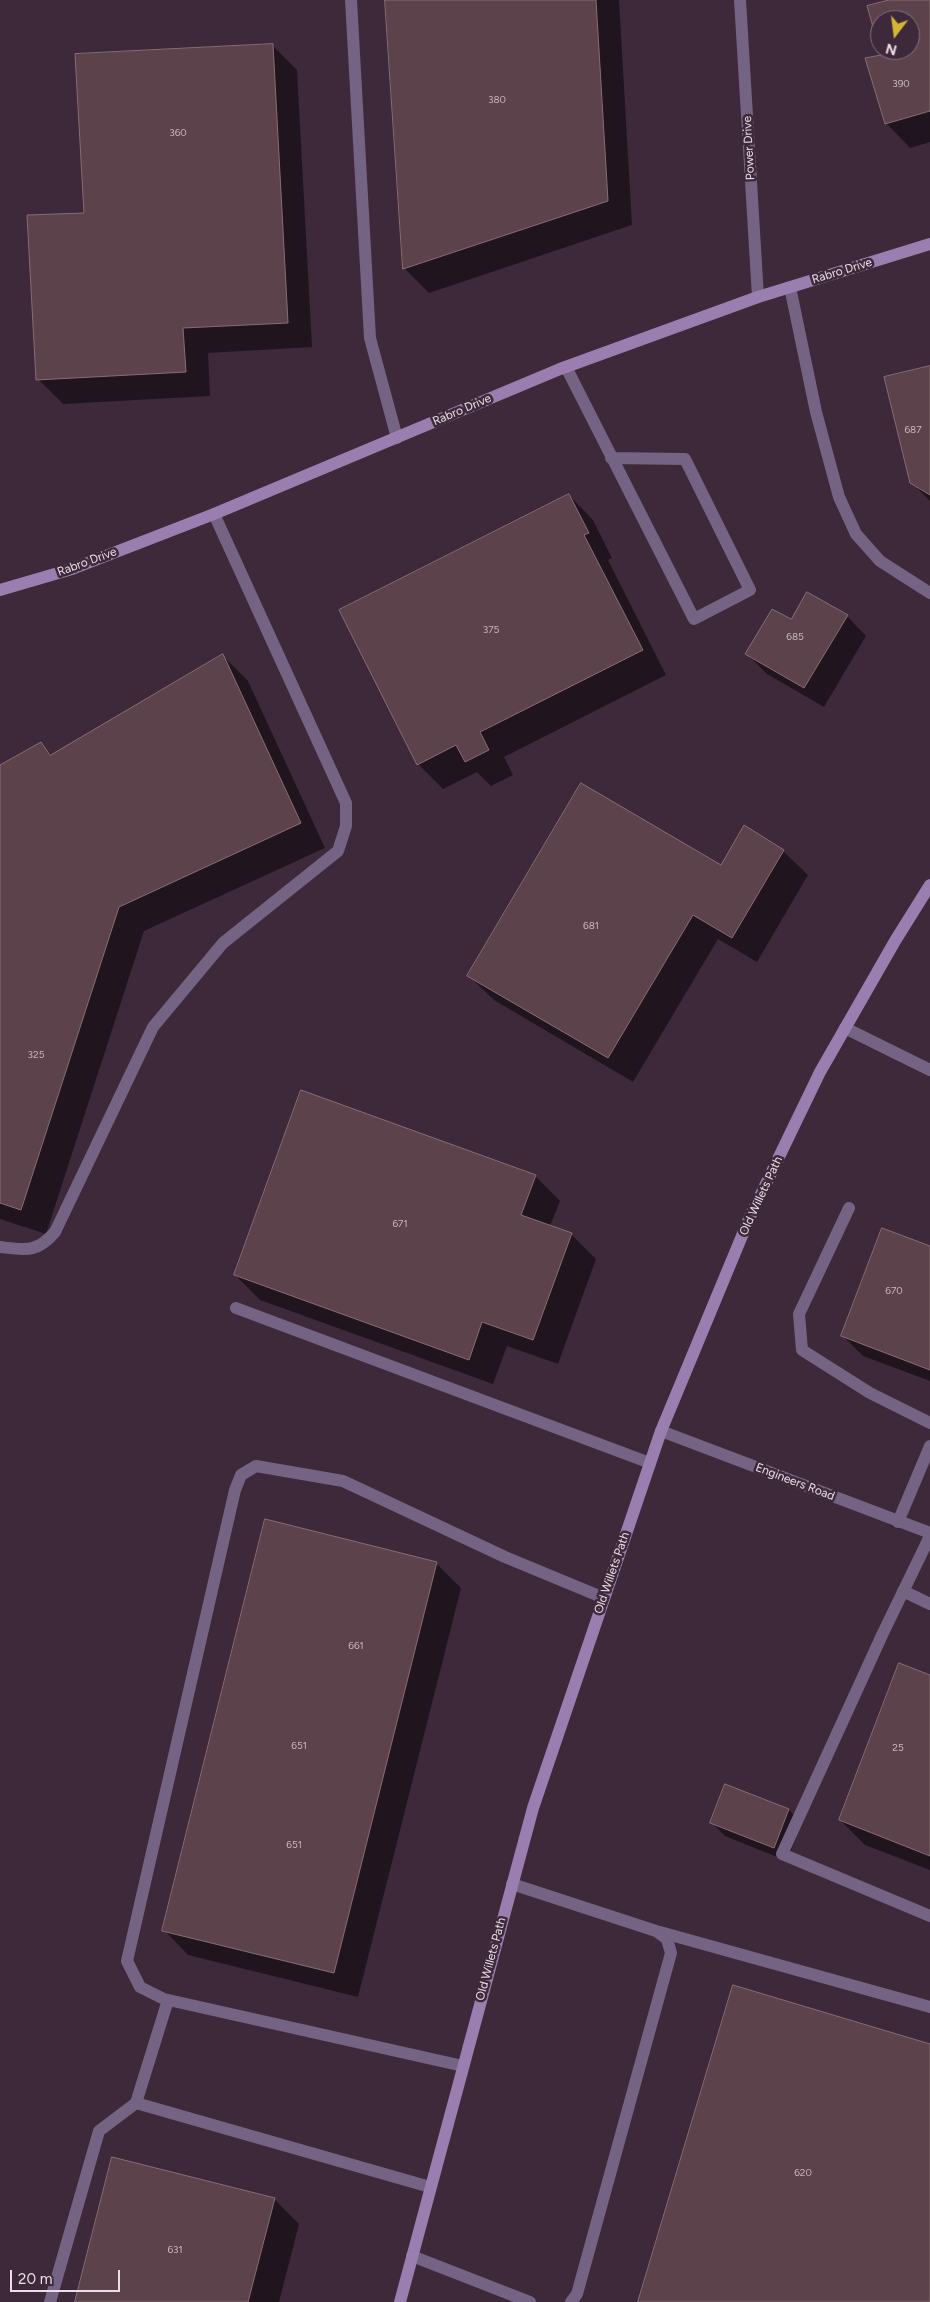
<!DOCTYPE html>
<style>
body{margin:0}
#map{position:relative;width:930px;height:2302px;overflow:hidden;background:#3d2939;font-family:Figtree,sans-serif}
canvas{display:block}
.north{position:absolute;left:870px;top:10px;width:50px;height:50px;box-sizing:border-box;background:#3d2939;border:1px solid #83717f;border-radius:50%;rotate:195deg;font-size:14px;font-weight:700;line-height:20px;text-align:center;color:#ebdee8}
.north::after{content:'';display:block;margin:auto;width:18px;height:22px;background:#d5b534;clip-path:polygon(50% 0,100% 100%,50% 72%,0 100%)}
.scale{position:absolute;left:10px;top:2270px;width:110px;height:22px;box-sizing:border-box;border:2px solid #ebdee8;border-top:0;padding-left:6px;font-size:15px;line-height:18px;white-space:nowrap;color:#ebdee8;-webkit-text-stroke:4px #3d2939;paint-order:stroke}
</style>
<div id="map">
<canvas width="930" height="2302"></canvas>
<div class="north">N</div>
<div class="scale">20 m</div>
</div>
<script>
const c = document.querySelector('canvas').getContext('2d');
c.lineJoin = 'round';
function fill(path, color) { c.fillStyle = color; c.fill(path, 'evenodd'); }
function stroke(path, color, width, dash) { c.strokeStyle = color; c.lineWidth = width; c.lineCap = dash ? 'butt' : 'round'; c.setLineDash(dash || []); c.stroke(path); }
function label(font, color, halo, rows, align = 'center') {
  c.font = font + ' Figtree,sans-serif'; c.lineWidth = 5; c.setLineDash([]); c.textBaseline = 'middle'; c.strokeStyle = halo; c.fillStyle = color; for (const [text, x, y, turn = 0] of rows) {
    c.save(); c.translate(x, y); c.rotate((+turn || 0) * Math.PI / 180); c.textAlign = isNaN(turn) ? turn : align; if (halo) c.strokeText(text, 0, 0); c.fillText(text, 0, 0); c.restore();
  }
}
const shadow = new Path2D(`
 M386,0h233l13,225 -203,68 -25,-25z
 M893,0h37v142l-20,6 -24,-25 -5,-73h29v-30h-30v26l-11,-39z
 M272,45l25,25 15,277 -104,6 2,43 -147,8 -25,-25 47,-165z
 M930,367v134l-19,-19z
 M569,495l24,25 19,38 -4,2 58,115 -162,82 9,18 -22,11 -14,-14 -34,17 -25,-25 -78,-153z
 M847,616l19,20 -42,71 -57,-33 -20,-20 44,-33z
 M223,656l25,25 77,167 -181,83 -98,303 -46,-15v-453l41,-22 11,11z
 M783,851l25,24 -51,87 -39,-23 -85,143 -139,-82 -25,-24z
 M535,1176l25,25 -10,25 21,8 25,25 -38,105 -51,-18 -14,38 -233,-84 -25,-25z
 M930,1247v134l-67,-25 -20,-20z
 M436,1563l25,25 -103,409 -170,-42 -24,-25z
 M930,1677v193l-65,-25 -25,-25z
 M789,1810l13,13 -15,38 -62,-25 -14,-14z
 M274,2199l25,25 -20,78h-202z`);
const building = new Path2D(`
 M385,0h211l12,201 -205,68z
 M889,0h41v111l-45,13 -20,-66 16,-3 -14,-49zM880,20h30v30h-30z
 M273,44l15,279 -105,5 3,44 -150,8 -9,-165 57,-2 -9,-159z
 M930,366v129l-20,-12 -26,-106z
 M569,494l20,39 -5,2 59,115 -163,82 9,18 -24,12 -9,-17 -39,20 -78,-155z
 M807,592l41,23 -44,73 -59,-34 27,-45 19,10z
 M223,654l78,169 -182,84 -98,303 -21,-7v-438l41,-23 9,13z
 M581,783l140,82 23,-40 40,25 -52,88 -39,-23 -85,143 -141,-82z
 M301,1090l235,85 -15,40 51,18 -39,107 -51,-18 -13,38 -235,-85z
 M882,1228l48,18v124l-89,-34z
 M265,1519l172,43 -103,411 -172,-42z
 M899,1663l31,12v181l-91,-36z
 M725,1784l64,25 -15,39 -64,-25z
 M733,1985l197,59v258h-292z
 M112,2157l163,41 -27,104h-173z`);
const service = new Path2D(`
 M351,0l19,338 27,100
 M740,0l18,297
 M790,287l26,125 23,85 17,37 24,27 50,32
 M566,367l128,252 56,-29 -65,-131 -74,-1
 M845,1028l85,42
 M849,1208l-50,106 3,36 68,43 60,30
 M0,1247c26,3 37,6 55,-15l98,-205 70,-84 115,-92 8,-25v-23l-132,-289
 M236,1308l414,155
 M898,1522l32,-76
 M930,1536l-47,97 -101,221 148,62
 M903,1591l27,13
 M512,1884l144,47 11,8 4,14 -94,341 -6,8
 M660,1932l270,75
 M463,2066l-299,-67 -24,-12 -13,-26 108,-471 6,-15 15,-9 87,15 162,76 99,41
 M136,2103l32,-103
 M412,2256l118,46
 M50,2302l49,-171 37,-28 294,84`);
const minor = new Path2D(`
 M661,1431l269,102`);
const secondary = new Path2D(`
 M0,590l72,-21 142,-55 346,-145 198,-72 172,-53
 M400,2302l133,-494 128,-377 88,-212 71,-147 75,-131 35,-56`);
const numberNames = [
 ["390",901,84],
 ["380",497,100],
 ["360",178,133],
 ["687",913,430],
 ["375",491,630],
 ["685",795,637],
 ["681",591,926],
 ["325",36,1055],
 ["671",400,1224],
 ["670",894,1291],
 ["661",356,1646],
 ["651",299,1746],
 ["25",898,1748],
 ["651",294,1845],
 ["620",803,2173],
 ["631",175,2250]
];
const streetNames = [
 ["Power Drive",749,148,-93],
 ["Rabro Drive",842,271,-17],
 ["Rabro Drive",462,410,-23],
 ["Rabro Drive",87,562,-20],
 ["Old Willets Path",761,1196,-65],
 ["Engineers Road",795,1482,21],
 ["Old Willets Path",612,1573,-71],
 ["Old Willets Path",491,1959,-75]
];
fill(shadow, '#0007');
fill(building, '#5c424a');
stroke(building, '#896c75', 1);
stroke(service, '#746382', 12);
stroke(minor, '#746382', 12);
stroke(secondary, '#9a7eb0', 12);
label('10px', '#c7b7c0', null, numberNames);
label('12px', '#ebdee8', '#3d2939', streetNames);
</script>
